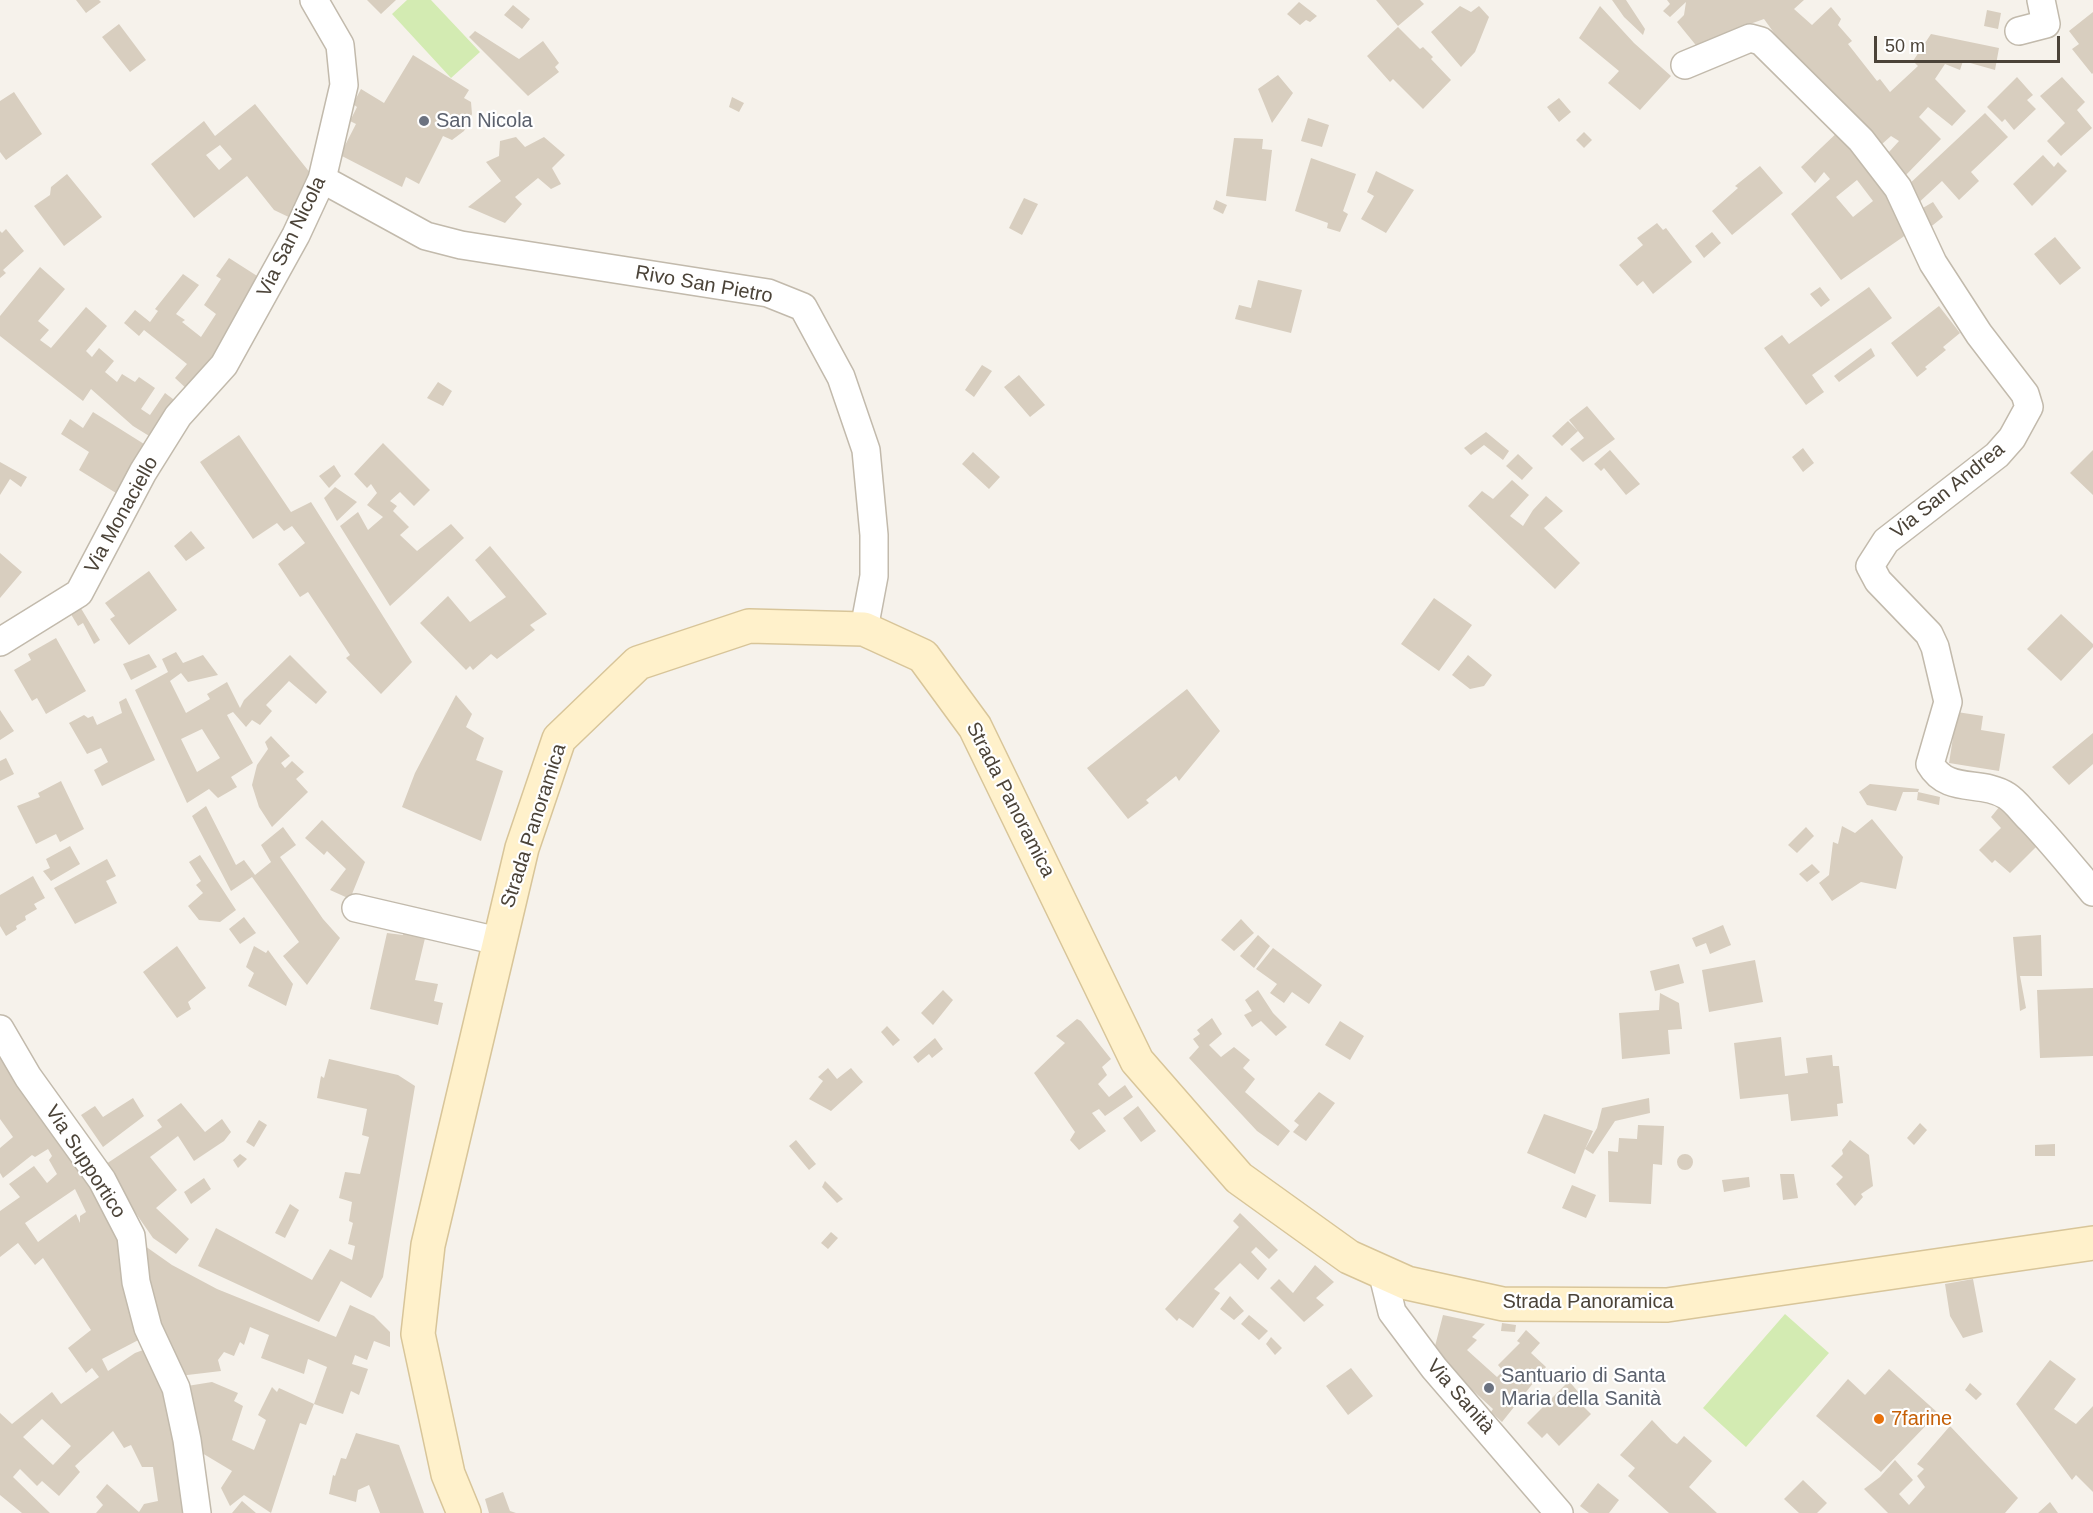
<!DOCTYPE html>
<meta charset="utf-8">
<style>
body{margin:0}
#map{position:relative;width:2093px;height:1513px;overflow:hidden;background:#f6f2eb;font-family:Arial,sans-serif}
canvas{display:block}
.scale{position:absolute;left:1874px;top:36px;width:186px;height:27px;box-sizing:border-box;border:3px solid #4b4338;border-top:0;padding-left:8px;font-size:18px;line-height:21px;white-space:nowrap;color:#4b4338;-webkit-text-stroke:4px #fff;paint-order:stroke}
</style>
<div id="map">
<canvas width="2093" height="1513"></canvas>
<div class="scale">50 m</div>
</div>
<script>
const c = document.querySelector('canvas').getContext('2d');
c.lineJoin = 'round';
function fill(path, color) { c.fillStyle = color; c.fill(path, 'evenodd'); }
function stroke(path, color, width, dash) { c.strokeStyle = color; c.lineWidth = width; c.lineCap = dash ? 'butt' : 'round'; c.setLineDash(dash || []); c.stroke(path); }
function label(font, color, halo, rows, align = 'center') {
  c.font = font + ' Arial,sans-serif'; c.lineWidth = 4.5; c.setLineDash([]); c.textBaseline = 'middle'; c.strokeStyle = halo; c.fillStyle = color; for (const [text, x, y, turn = 0] of rows) {
    c.save(); c.translate(x, y); c.rotate((+turn || 0) * Math.PI / 180); c.textAlign = isNaN(turn) ? turn : align; if (halo) c.strokeText(text, 0, 0); c.fillText(text, 0, 0); c.restore();
  }
}
const green = new Path2D(`
 M407,0h24l49,52 -29,26 -59,-64z
 M1785,1314l44,39 -83,94 -43,-39z`);
const building = new Path2D(`
 M76,0h23l2,2 -15,11z
 M367,0h29l-15,14z
 M1376,0h44l4,4 -26,22z
 M1612,0h14l19,29 -2,6 -19,-18z
 M1667,0h137l-10,9 18,16 19,-18 10,12 -3,6 14,16 -4,3 29,37 3,-2 10,13 28,-26 -5,-5 18,-27 68,14 -4,22 -32,-9 -3,9 -15,-6 -10,15 31,32 -14,15 -24,-19 -9,10 22,22 -38,39 -98,-102 -41,-57 -31,11 -34,19 -22,-27 7,-7 2,-13 -16,15 -7,-6 7,-7zM1891,136l8,5 -10,11 -7,-8z
 M1299,2l18,14 -7,6 -4,-2 -6,5 -13,-11z
 M513,5l17,14 -8,10 -18,-14z
 M1460,6l11,6 8,-6 10,11 -14,35 -14,15 -30,-35z
 M1600,6l34,37 37,33 -31,34 -32,-27 11,-12 -40,-33z
 M1987,10l14,3 -3,16 -14,-3z
 M2093,12v61l-1,1 -20,-25 7,-5 -10,-13z
 M119,24l27,36 -16,12 -28,-35z
 M1398,27l22,22 3,-2 10,10 -2,2 20,21 -28,29 -30,-30 -3,3 -23,-26z
 M475,31l44,28 24,-18 16,22 -4,4 4,5 -31,24 -59,-59z
 M413,55l56,35 -5,8 7,4 1,12 -8,17 -12,9 -9,-4 -24,48 -13,-7 -4,10 -62,-32 16,-31 -6,-3 7,-14 -4,-3 8,-15 23,14z
 M1278,75l15,18 -21,30 -14,-34z
 M2017,77l16,18 -6,5 9,9 -22,21 -9,-11 -3,3 -15,-15z
 M2062,77l23,25 -8,8 15,18 -31,28 -14,-15 18,-18 -25,-27z
 M14,92l28,42 -36,26 -6,-8v-51z
 M732,97l12,6 -5,9 -10,-5z
 M1559,98l12,14 -12,10 -12,-15z
 M255,104l60,75 -18,42 -23,-11 -27,-34 -53,42 -43,-54 53,-43 11,15zM220,145l12,14 -13,11 -13,-15z
 M1985,113l23,24 -37,35 8,9 -20,19 -17,-19 -28,26 -9,-19z
 M1308,118l21,7 -7,22 -21,-6z
 M1842,128l71,102 -72,50 -50,-66 39,-35 -6,-7 -9,11 -14,-16zM1857,180l16,21 -20,16 -17,-20z
 M1584,132l8,8 -8,8 -8,-8z
 M516,137l9,10 19,-10 21,18 -13,13 9,16 -10,5 -13,-11 -23,19 7,7 -17,19 -37,-16 33,-26 -15,-19 13,-6 1,-15z
 M1234,138l29,1 -1,10 10,1 -6,51 -40,-5z
 M2043,155l11,12 4,-5 9,9 -35,35 -19,-22z
 M1311,158l45,16 -13,37 5,3 -8,18 -13,-4 1,-5 -33,-12z
 M1760,166l23,27 -51,42 -20,-24 26,-23 -3,-2z
 M1376,171l38,19 -28,43 -25,-14 13,-23 -7,-4z
 M67,174l35,43 -38,29 -30,-40 16,-11 1,-8z
 M1024,198l14,6 -16,31 -13,-7z
 M1216,200l11,5 -4,9 -10,-5z
 M1933,202l10,15 -20,16 -7,-21z
 M1657,223l6,7 3,-2 26,34 -39,32 -10,-13 -6,5 -18,-21 24,-20 -6,-7z
 M6,229l18,22 -21,19 3,3 -6,5v-47l2,2z
 M1712,232l9,11 -17,15 -9,-12z
 M2055,237l26,31 -21,17 -26,-31z
 M229,258l36,23 -52,81 -24,29 -14,-13 12,-14 -43,-34 -5,6 -15,-13 11,-13 15,12 8,-11 -3,-2 28,-35 16,11 -23,29 9,6 -3,2 19,15 15,-23 -12,-9 17,-26 -5,-3z
 M40,267l25,22 -27,32 11,9 -9,10 11,8 35,-41 21,19 -21,25 6,6 7,-9 15,13 -9,11 12,10 5,-8 13,8 4,-5 16,11 -14,21 9,6 15,-22 12,9 -23,37 -21,-13 -42,-37 -8,12 -83,-65v-20z
 M1258,280l44,10 -11,43 -56,-14 4,-14 12,3z
 M1820,287l10,13 -9,7 -11,-13z
 M1869,287l23,31 -80,57 12,17 -18,13 -42,-57 18,-13 7,9z
 M1939,306l21,27 -17,14 3,3 -21,17 2,2 -10,8 -26,-34z
 M1871,348l4,8 -36,26 -5,-6z
 M982,365l10,6 -18,26 -9,-7z
 M1019,375l26,30 -15,12 -26,-30z
 M438,382l14,9 -9,15 -16,-8z
 M1587,406l28,33 -32,23 -13,-13 14,-11 -6,-7 -16,15 -10,-10 16,-15 10,10 -9,-11z
 M93,412l59,37 -28,49 -45,-28 10,-18 -28,-18 9,-15 13,9z
 M1486,432l23,19 -6,9 -19,-15 -13,10 -7,-7z
 M239,435l52,77 20,-10 101,160 -31,32 -35,-36 4,-3 -42,-63 -8,5 -22,-33 27,-21 -13,-17 -8,5 -7,-8 -24,16 -53,-77z
 M383,443l47,47 -16,16 -14,-14 -10,9 7,5 -4,5 16,16 -9,8 17,16 34,-27 13,14 -74,68 -50,-80 18,-14 10,18 15,-13 -16,-12 10,-12 -6,-9 -4,4 -13,-14z
 M1803,448l11,15 -11,9 -11,-15z
 M1610,450l30,34 -14,11 -22,-27 -3,3 -7,-7z
 M2093,450v45l-23,-22z
 M973,452l27,25 -11,12 -27,-25z
 M1518,454l15,14 -11,12 -16,-14z
 M0,462l27,15 -6,10 -11,-8 -10,16z
 M334,465l7,11 -12,12 -10,-12z
 M1512,480l17,15 -19,21 13,10 10,-16 13,-14 17,15 -19,17 36,35 -25,26 -87,-83 14,-15 11,8z
 M335,487l22,15 -20,19 -13,-23z
 M191,531l14,17 -19,13 -12,-15z
 M490,546l57,68 -17,11 5,5 -38,29 -6,-5 -18,16 -3,-4 -4,4 -46,-47 28,-27 22,26 36,-25 -31,-37z
 M0,553l22,19 -22,26z
 M149,571l28,39 -48,35 -19,-26 5,-3 -10,-13z
 M1434,598l38,27 -33,46 -38,-27z
 M79,605l21,35 -6,4 -11,-21 -5,3 -9,-15z
 M2061,614l32,30v3l-32,34 -34,-32z
 M56,638l30,53 -40,23 -9,-16 -5,3 -18,-31 17,-10 -3,-6z
 M176,652l7,11 20,-8 15,20 -30,7 -7,-9 -11,8 16,32 24,-14 -3,-5 20,-12 13,26 4,-8 46,-45 37,37 -11,12 -27,-23 -23,24 6,6 -12,14 -8,-5 -6,7 -13,-15 -6,3 26,48 -22,14 6,10 -19,11 -9,-9 -22,14 -52,-113 33,-18 -6,-13zM202,729l18,29 -23,14 -16,-33z
 M149,654l8,13 -26,13 -8,-16z
 M1468,655l24,20 -8,11 -14,3 -18,-14z
 M1187,689l33,42 -41,50 -3,-5 -30,24 3,3 -21,16 -41,-51z
 M456,695l16,19 -6,13 18,11 -8,22 27,11 -22,70 -79,-34 13,-34z
 M126,698l29,62 -53,26 -8,-16 14,-8 -7,-14 -14,6 -18,-31 15,-8 4,3 5,-2 4,9 25,-12 -3,-11z
 M0,710l14,21 -14,9z
 M1957,712l26,4 -2,14 24,4 -6,37 -50,-8z
 M2093,733v31l-24,21 -17,-18z
 M271,736l19,20 -9,7 4,5 7,-7 12,11 -8,7 12,13 -36,35 -13,-20 -7,-22 5,-20 11,-16 -3,-7z
 M6,758l8,16 -14,7v-20z
 M61,781l23,48 -24,13 -4,-8 -20,10 -19,-38 23,-9 -2,-4z
 M1870,784l49,5 -1,3 22,5 -1,8 -22,-5 1,-8h-15l-7,19 -29,-6 -8,-13z
 M2005,800l45,60 -13,-14 -27,27 -15,-13 -3,3 -13,-13 22,-22 -10,-11z
 M206,806l30,59 8,-5 11,15 16,-13 -10,-17 22,-18 13,18 -16,12 43,62 17,19 -33,47 -24,-29 16,-14 -47,-65 -21,14 -39,-75z
 M1872,819l31,38 -7,32 -35,-7 -29,19 -13,-18 10,-8 4,-33 5,2 4,-18 13,7z
 M322,820l43,42 -15,37 -20,-9 16,-21 -19,-18 -3,4 -19,-17z
 M1806,827l8,9 -17,17 -9,-8z
 M70,846l10,18 -29,17 -8,-10 7,-3 -4,-9z
 M200,855l36,55 -16,12 -21,-2 -11,-14 15,-13 -7,-8 5,-4 -12,-19z
 M107,859l9,17 -10,5 11,22 -42,21 -21,-36z
 M1812,864l8,8 -13,10 -8,-8z
 M33,876l12,22 -11,6 3,5 -12,7 1,4 -10,6 1,3 -11,7 -6,-10v-31z
 M244,917l12,16 -16,11 -11,-15z
 M1241,919l13,14 -20,18 -13,-11z
 M1723,925l8,20 -21,9 -4,-11 -10,4 -4,-9z
 M405,928l21,6 -11,46 23,4 -4,17 9,2 -5,22 -68,-16 17,-76 16,2z
 M1258,935l12,11 -16,22 -14,-12z
 M2041,935l1,41h-22l6,32 -6,3 -7,-74z
 M177,946l29,42 -18,14 3,7 -14,9 -34,-46z
 M254,946l12,7 2,-3 25,34 -7,22 -38,-20 6,-13 -8,-6z
 M1273,948l49,37 -13,19 -17,-12 -8,11 -14,-10 7,-9 -21,-15z
 M1755,960l8,42 -54,10 -7,-42z
 M1679,964l5,19 -29,8 -5,-20z
 M2093,988v68l-53,2 -3,-68z
 M943,990l10,10 -20,25 -12,-12z
 M1258,990l15,23 14,14 -11,9 -15,-15 -9,6 -8,-12 8,-4 -7,-11z
 M1660,993l19,10 3,26 -14,1 2,24 -48,5 -3,-46 40,-3z
 M1212,1018l10,16 -13,11 12,12 13,-10 16,13 -7,8 12,11 -10,13 45,39 -12,15 -21,-15 -68,-73 10,-11 -6,-8 7,-5 -3,-4z
 M1077,1019l4,2 30,38 -9,8 5,8 -9,9 11,13 16,-12 8,12 -28,19 -6,-7 -7,4 14,18 -27,19 -9,-10 5,-8 -41,-59 31,-30 -9,-7z
 M1340,1021l24,15 -14,24 -25,-15z
 M887,1026l13,14 -7,6 -12,-14z
 M0,1037l96,144 28,72 24,82 -46,24 6,12 27,-18 16,-6 22,61 15,105h-92l7,-8 -7,-8 11,-13 32,28 5,-8 14,-3 -5,-34h-11l-11,-22 -7,3 -11,-17 -38,35 5,6 -21,24 -17,-15 -5,5 -17,-17 -7,8 37,36h-28l-22,-18v-82l12,11 40,-32 9,12 38,-27 -7,-9 -6,5 -18,-25 23,-18 -48,-72 -8,7 -17,-22 -18,14v-46l20,-14 -11,-13 25,-18 13,17 10,-9 -8,-14 3,-4 -4,-7 -13,8 -3,-2 -29,23 -3,-5v-25l13,-11 -13,-18zM75,1189l11,23 -6,4v7l-4,-9 -38,28 -13,-19zM42,1419l29,27 -18,19 -30,-28z
 M1781,1037l4,39 23,-3 -2,-15 26,-3 1,11h6l4,37 -6,1 1,12 -47,5 -3,-27 -48,5 -6,-56z
 M935,1038l8,11 -11,9 -3,-4 -11,9 -5,-6z
 M329,1059l69,16 17,11 -32,191 -12,21 -30,-17 -22,41 -121,-56 18,-38 96,52 18,-31 22,11 3,-14 -7,-2 5,-21 -4,-2 3,-19 -13,-4 6,-26 15,2 9,-37 -7,-2 5,-26 -50,-11 4,-22 3,2z
 M828,1068l9,11 14,-11 12,14 -32,29 -22,-12 14,-18 -5,-4z
 M1319,1092l16,11 -29,38 -13,-9 6,-7 -5,-4z
 M133,1098l11,18 -41,31 -22,-32 14,-9 8,11z
 M1649,1098l1,15 -35,8 -22,33 -8,-5 -10,25 -48,-21 17,-39 49,17 -8,18 12,-21 5,-20z
 M181,1103l24,29 17,-13 9,13 -7,9 -30,20 -16,-25 -28,21 27,33 -21,18 33,31 -13,15 -23,-16 -50,-72 59,-39 -5,-7z
 M1138,1106l18,25 -15,11 -18,-24z
 M259,1120l8,5 -13,22 -8,-5z
 M1920,1123l7,7 -13,15 -7,-7z
 M1638,1125l26,1 -2,39 -9,-1 -2,40 -42,-2 -1,-51 10,1 1,-14 18,1z
 M796,1140l20,24 -7,6 -20,-24z
 M1850,1140l19,15 4,31 -12,8 2,3 -8,9 -19,-22 7,-7 -12,-11 12,-12 -1,-4z
 M2055,1144v12h-20v-11z
 M1677 1162a8 8 0 1 1 16 0a8 8 0 1 1-16 0Z
 M240,1154l7,5 -9,9 -5,-8z
 M1780,1174h14l4,24 -15,2z
 M1749,1177l1,10 -26,5 -2,-12z
 M204,1178l7,11 -20,15 -7,-12z
 M825,1181l18,18 -6,4 -15,-16z
 M1572,1185l24,10 -10,23 -24,-10z
 M290,1204l9,6 -14,28 -10,-5z
 M1240,1213l38,37 -9,9 -13,-12 -5,5 16,17 -9,11 -18,-17 -26,26 6,4 -27,35 -14,-10 -2,3 -12,-12 74,-82 -6,-6z
 M831,1232l7,6 -10,11 -7,-6z
 M145,1246l27,19 45,24 119,48 14,-32 24,11 16,16v15l-16,-6 -7,19 -12,-5 -3,9 16,5 -9,26 -8,-4 -8,23 -29,-10 13,-37 -19,-8 -4,15 -43,-16 8,-23 -19,-8 -6,18 -4,-3 -6,14 -10,-4 -6,8 3,11 -42,5 -35,-79z
 M1315,1265l19,17 -18,16 8,7 -20,17 -34,-34 9,-9 14,14z
 M1973,1279l10,53 -20,6 -13,-22 -5,-32z
 M1230,1296l14,15 -10,9 -14,-11z
 M1249,1315l19,16 -9,9 -18,-16z
 M1443,1315l42,9 -13,13 5,3 -10,10 30,27 6,-6 -5,-6 22,-22 -3,-2 9,-11 14,13 -9,10 15,14 -44,55 -11,-10 2,-3 -60,-55z
 M1502,1323l14,2 -1,7 -14,-1z
 M1271,1337l11,11 -7,7 -9,-11z
 M2050,1360l26,19 -22,30 22,15 17,-18v86l-17,-17 -4,5 -56,-76z
 M1351,1368l22,28 -25,19 -22,-29z
 M1889,1369l49,44 -57,59 -65,-56 32,-37 17,16z
 M1569,1381l15,18 -4,4 11,11 -32,32 -12,-13 -5,5 -15,-15z
 M212,1382l26,11 -4,8 9,5 -11,34 22,10 12,-30 -8,-5 14,-28 5,5 2,-4 35,16 -8,21 -6,-2 -29,90 -27,-18 -14,11 -9,-18 11,-17 -40,-24 -11,-60z
 M1970,1383l12,11 -6,6 -11,-10z
 M1652,1420l20,21 5,3 7,-8 28,25 -23,26 28,26h-48l-41,-37 7,-8 -15,-13z
 M1950,1426l68,72 -13,15h-117l-24,-24 16,-12 15,-17 18,20 -14,14 10,11 16,-18 -8,-11 7,-7 -7,-5z
 M356,1433l43,12 25,68h-44l-11,-28 -11,5 -2,12 -27,-8 4,-19 2,1 6,-18 5,1z
 M1803,1480l24,23 -10,10h-18l-15,-14z
 M1598,1483l21,17 -10,13h-20l-9,-7z
 M503,1492l7,19 6,2h-27l-4,-14z
 M242,1501l14,12h-24z
 M2050,1502l8,11h-20z`);
const street = new Path2D(`
 M2019,31l27,-7 -5,-24
 M1685,65l65,-27 11,3 100,99 37,48 35,75 46,71 46,60 4,13 -17,31 -15,17 -111,86 -16,25 8,15 51,53 6,13 13,55 -18,62c18,31 51,15 77,32 8,5 15,15 23,23 22,23 42,48 63,73
 M322,179l104,57 35,9 307,48 35,14 38,70 25,73 8,85v41l-10,53
 M0,642l79,-49 64,-121 35,-56 46,-51 72,-130 26,-56 22,-94 -4,-40 -26,-45
 M356,908l142,33
 M0,1029l28,48 74,103 29,56 5,46 12,46 28,60 11,52 10,73
 M1382,1271l10,41 42,56 125,145`);
const secondary = new Path2D(`
 M464,1513l-16,-39 -30,-140 10,-89 94,-397 37,-109 79,-76 111,-37 115,3 59,27 52,71 162,334 102,117 110,79 58,26 96,21 164,1 426,-62`);
const markers = [
 [424,121,6,"#6b7280"],
 [1489,1388,6,"#6b7280"],
 [1879,1419,6,"#e8710a"]
];
const worshipNames = [
 ["San Nicola",436,121],
 ["Santuario di Santa",1501,1376],
 ["Maria della Sanità",1501,1399]
];
const streetNames = [
 ["Via San Nicola",292,237,-64],
 ["Rivo San Pietro",704,285,10],
 ["Via San Andrea",1948,491,-39],
 ["Via Monaciello",122,515,-61],
 ["Strada Panoramica",1010,800,63],
 ["Strada Panoramica",534,826,-72],
 ["Via Supportico",85,1162,57],
 ["Strada Panoramica",1588,1302],
 ["Via Sanità",1460,1397,49]
];
const foodNames = [
 ["7farine",1891,1419]
];
fill(green, '#d3ebb2');
fill(building, '#d8cebf');
stroke(street, '#c2baac', 30);
stroke(secondary, '#d8c599', 36);
stroke(street, '#fff', 27);
stroke(secondary, '#fff1cb', 33);
for (const [x, y, r, color] of markers) { const dot = new Path2D(); dot.arc(x, y, r, 0, 2 * Math.PI); c.fillStyle = color; c.fill(dot); stroke(dot, '#fff', 2); }
label('20px', '#5b616d', '#fff', worshipNames, 'left');
label('20px', '#4b4338', '#fff', streetNames);
label('20px', '#c56008', '#fff', foodNames, 'left');
</script>
